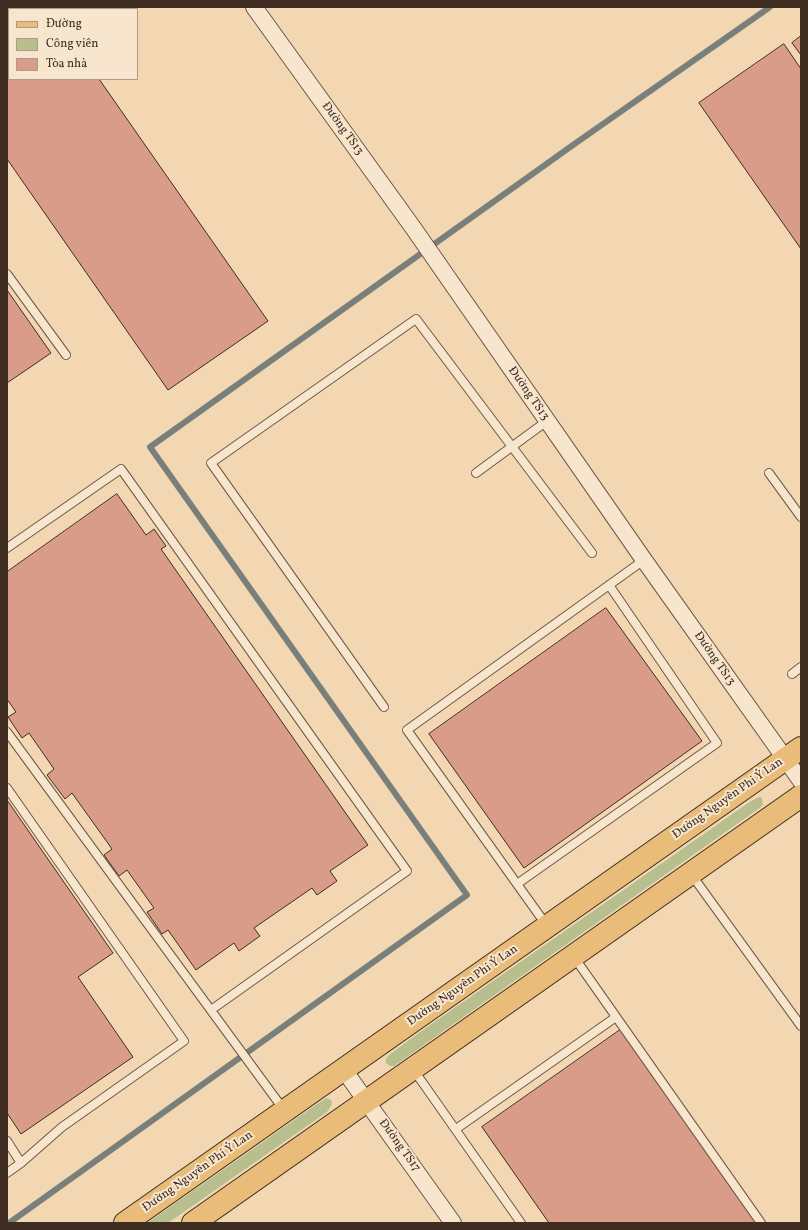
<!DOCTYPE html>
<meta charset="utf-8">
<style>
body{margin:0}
#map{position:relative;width:808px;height:1230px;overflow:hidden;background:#f2d7b2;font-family:Vollkorn,serif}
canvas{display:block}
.frame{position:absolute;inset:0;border:8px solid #3f2d22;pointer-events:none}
.legend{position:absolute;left:8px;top:8px;width:130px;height:72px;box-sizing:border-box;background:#f7e5cd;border:1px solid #ad9b89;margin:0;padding:5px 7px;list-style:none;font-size:12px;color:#3f2d22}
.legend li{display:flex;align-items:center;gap:8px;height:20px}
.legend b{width:20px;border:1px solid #ad9b89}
</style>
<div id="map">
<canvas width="808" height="1230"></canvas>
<div class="frame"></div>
<ul class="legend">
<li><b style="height:5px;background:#e9bc79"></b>Đường</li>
<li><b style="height:11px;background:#b8bf8e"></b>Công viên</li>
<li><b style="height:11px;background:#d99c88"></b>Tòa nhà</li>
</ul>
</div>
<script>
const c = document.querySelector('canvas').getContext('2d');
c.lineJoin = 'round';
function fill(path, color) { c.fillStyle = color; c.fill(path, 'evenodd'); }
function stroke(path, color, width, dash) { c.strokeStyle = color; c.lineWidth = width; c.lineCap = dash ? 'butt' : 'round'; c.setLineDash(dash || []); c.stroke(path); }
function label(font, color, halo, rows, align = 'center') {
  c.font = font + ' Vollkorn,serif'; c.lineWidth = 4; c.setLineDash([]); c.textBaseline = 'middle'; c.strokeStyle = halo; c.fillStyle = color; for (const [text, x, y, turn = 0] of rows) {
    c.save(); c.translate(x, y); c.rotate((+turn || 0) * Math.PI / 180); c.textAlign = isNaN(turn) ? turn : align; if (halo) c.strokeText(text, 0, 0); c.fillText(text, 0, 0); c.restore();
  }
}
const green = new Path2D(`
 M759,797l3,1 1,7 -2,2 -367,259h-4l-4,-3v-4l3,-4 31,-23 331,-231z
 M327,1098l4,2 1,4 -5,8 -159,111h-21l173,-121z`);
const stream = new Path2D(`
 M9,1223l458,-328 -317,-448 423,-302 197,-138`);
const building = new Path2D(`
 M9,17v62h90l169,242 -100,69 -161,-231v-141z
 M801,36v19l-9,-12z
 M784,44l17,25v180l-102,-146z
 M7,290l44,63 -44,30z
 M117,494l29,41 8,-6 12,17 -5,3 207,296 -38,26 7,10 -20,14 -5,-7 -58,40 6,8 -21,15 -5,-8 -38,27 -28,-40 -6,4 -15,-22 7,-4 -27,-38 -8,6 -15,-21 8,-6 -40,-56 -7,6 -18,-24 7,-6 -25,-36 -7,5 -14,-21 8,-5 -9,-13v-127z
 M606,608l96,133 -178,127 -95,-134z
 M7,800l106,153 -35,24 55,80 -112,77 -14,-21z
 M623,1028l137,195h-211l-67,-96z`);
const service = new Path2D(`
 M7,274l59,81
 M476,473l71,-52
 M769,473l32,44
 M7,548l114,-79 286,402 -196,139
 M792,674l9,-7
 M384,707l-173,-244 205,-144 176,234
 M7,732l277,378
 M7,788l177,253 -122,86 -41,36 -14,10
 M691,874l110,152
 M517,884l200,-141 -108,-158
 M547,926l-140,-196 237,-170
 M574,957l187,266
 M413,1069l108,154
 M456,1129l160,-112
 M7,1141l14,22`);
const minor = new Path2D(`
 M254,7l160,222 230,331 157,221
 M344,1070l109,153`);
const primary = new Path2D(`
 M125,1223l676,-475
 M193,1223l608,-427`);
const streetNames = [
 ["Đường TS13",342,129,54],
 ["Đường TS13",528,394,55],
 ["Đường TS13",714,659,55],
 ["Đường Nguyên Phi Ỷ Lan",728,799,-35],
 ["Đường Nguyên Phi Ỷ Lan",463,986,-35],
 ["Đường TS17",399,1146,54],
 ["Đường Nguyên Phi Ỷ Lan",198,1172,-35]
];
fill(green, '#b8bf8e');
stroke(stream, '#79807b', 6);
fill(building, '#d99c88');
stroke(building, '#3f2d22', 1);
stroke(service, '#6c5846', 10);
stroke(minor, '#6c5846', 18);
stroke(primary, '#3f2d22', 24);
stroke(service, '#f7e5cd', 8);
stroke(minor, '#f7e5cd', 16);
stroke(primary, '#e9bc79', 22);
label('12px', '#3f2d22', '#f7e5cd', streetNames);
</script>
